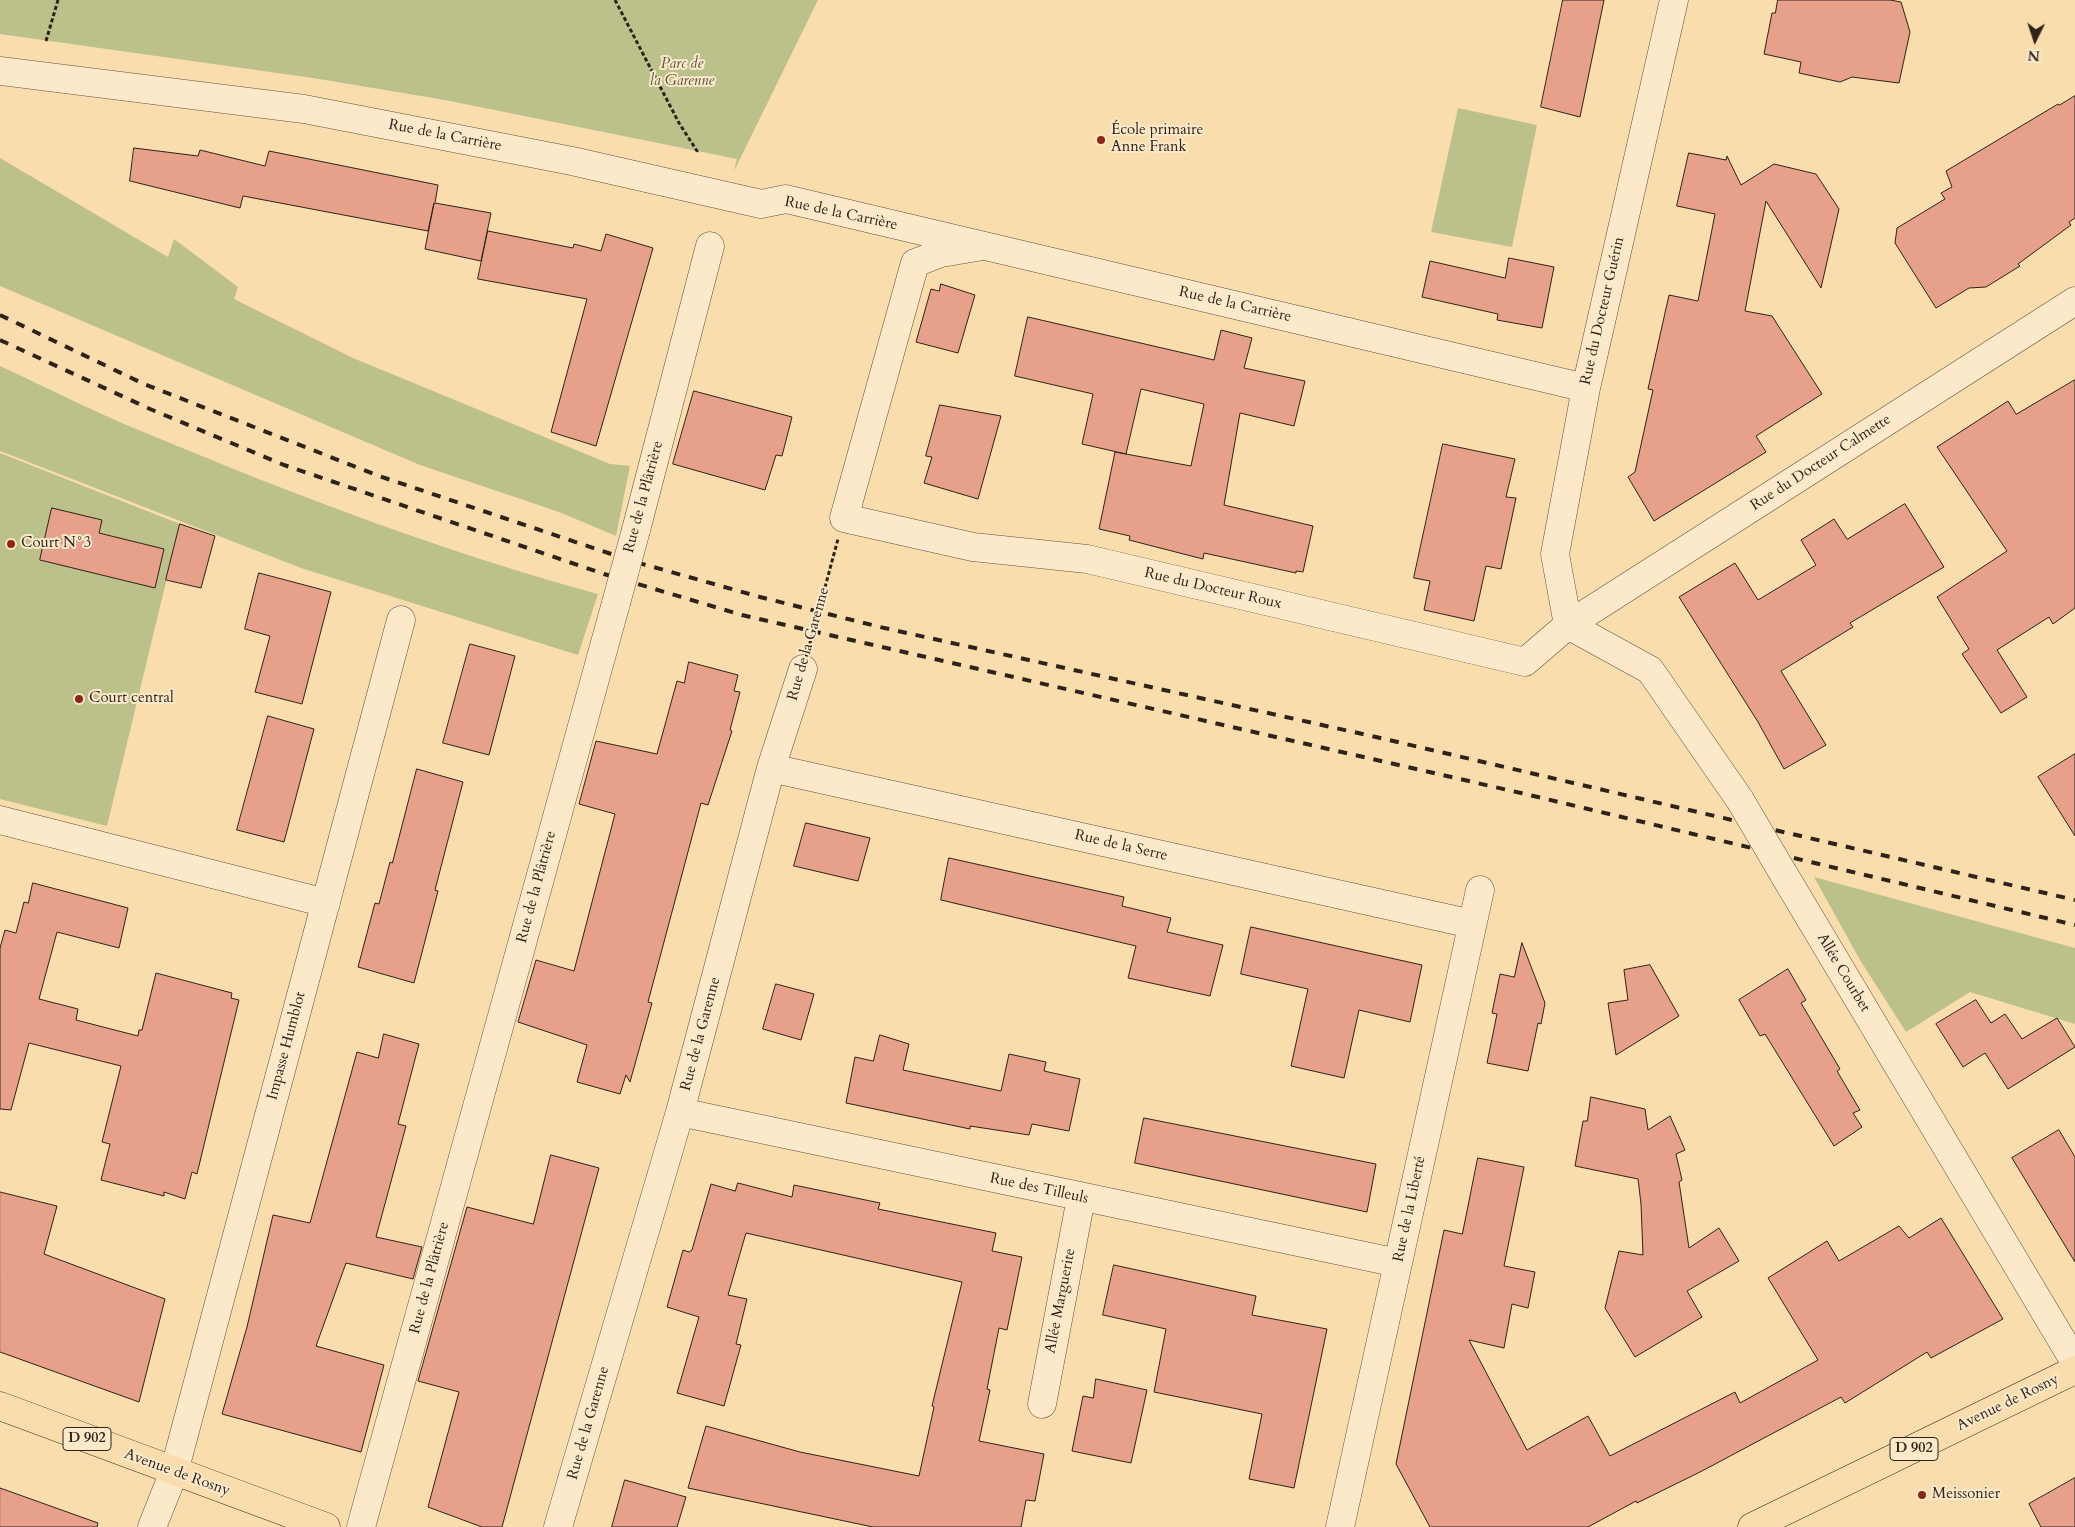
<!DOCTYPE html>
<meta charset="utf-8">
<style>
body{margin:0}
#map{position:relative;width:2075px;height:1527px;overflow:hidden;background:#f9ddad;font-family:Cardo,serif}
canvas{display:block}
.north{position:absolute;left:2010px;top:15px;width:50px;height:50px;-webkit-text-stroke:4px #fbe9ca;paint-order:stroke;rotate:184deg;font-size:14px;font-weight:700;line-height:20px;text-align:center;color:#2e221a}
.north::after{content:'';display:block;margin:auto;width:18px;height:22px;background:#2e221a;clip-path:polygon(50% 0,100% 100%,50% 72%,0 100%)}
</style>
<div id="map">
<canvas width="2075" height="1527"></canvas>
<div class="north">N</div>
</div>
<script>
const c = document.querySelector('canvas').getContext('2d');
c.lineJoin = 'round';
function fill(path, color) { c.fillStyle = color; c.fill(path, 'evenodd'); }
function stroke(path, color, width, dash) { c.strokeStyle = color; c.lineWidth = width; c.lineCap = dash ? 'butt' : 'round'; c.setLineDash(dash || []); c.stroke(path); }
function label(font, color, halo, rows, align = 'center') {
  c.font = font + ' Cardo,serif'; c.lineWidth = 4; c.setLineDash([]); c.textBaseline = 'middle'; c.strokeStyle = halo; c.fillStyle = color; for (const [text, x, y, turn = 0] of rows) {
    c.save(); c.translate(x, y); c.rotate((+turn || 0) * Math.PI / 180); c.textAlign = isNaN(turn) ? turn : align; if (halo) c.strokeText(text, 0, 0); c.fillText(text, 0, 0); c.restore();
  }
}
const green = new Path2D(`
 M0,0h818l-84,171 3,-12 -292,-59 -132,-22 -313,-44z
 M1458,108l79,17 -25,122 -81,-15z
 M0,158l168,99 6,-18 64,48 -4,12 119,59 257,106 20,2 -14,70 -57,-24 -139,-47 -420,-179z
 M0,366c52,24 104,51 158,72 142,59 292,116 440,156l-20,61 -277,-87 -301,-117z
 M0,453l180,71 -73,302 -107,-27z
 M1814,877l261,71v76l-105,-32 -64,40 -46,-72z`);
const building = new Path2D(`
 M1563,0h41l-24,117 -39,-10z
 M1778,0h112l11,2 9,30 -11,51 -47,-6 -12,5 -41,-9 2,-11 -37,-8 8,-41h3z
 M2075,96v122l-6,4 2,3 -53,39 2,2 -34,21 -17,1 -33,20 -41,-65 2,-15 48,-29 -4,-6 11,-6 -6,-16 112,-67 1,1z
 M134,148l64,8 2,-6 65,16 4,-15 169,34 -3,18 56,10 -10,48 -56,-12 9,-46 -6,28 -185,-35 -3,12 -110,-27z
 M1689,153l37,7 1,-4 14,29 33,-21 42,10 23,35 -18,79 -55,-87 -21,110 27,5 50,78 -66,42 10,16 -112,69 -26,-44 7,-5 18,-82 -5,-1 21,-94 29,6 17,-87 -38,-8z
 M488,231l85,17 1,-4 27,7 5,-17 47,14 -57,198 -45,-14 36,-133 -109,-20z
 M1509,258l45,9 -12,61 -45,-8 1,-6 -76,-17 8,-36 75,17z
 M941,284l34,11 -17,58 -42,-11 15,-53 8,2z
 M1028,317l186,43 7,-30 31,8 -8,30 61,13 -11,45 -54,-13 -16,92 89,21 -10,46 -7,-1v2l-92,-20 -1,6 -74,-19 1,-4 -31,-7 16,-77 76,14 13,-62 -63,-15 -15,65 -44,-10 11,-50 -78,-18z
 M2075,380v228l-22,16 -4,-7 -52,33 30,47 -26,16 -39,-59 7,-5 -32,-52 70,-46 -70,-104 71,-46 8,13z
 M694,391l98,26 -10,39 -6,-1 -11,35 -92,-26z
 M940,405l61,11 -23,83 -54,-16 8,-26 -6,-1z
 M1443,444l72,15 -9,38 10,1 -15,71 -15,-3 -12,55 -50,-11 6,-29 -16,-3z
 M1905,504l39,63 -94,56 3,4 -72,44 45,74 -42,24 -26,-47 -79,-125 56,-34 23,37 58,-35 -15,-25 33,-21 13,20z
 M52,508l50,12 -3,13 65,16 -9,39 -115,-28z
 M180,524l35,12 -14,52 -35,-8z
 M259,573l72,19 -29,112 -47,-12 15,-56 -25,-7z
 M470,644l45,12 -26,99 -46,-12z
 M689,662l49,13 -4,16 6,1 -10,38 2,1 -24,74 -7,-2 -53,199 4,1 -22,79 -4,-7 -6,19 -43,-12 10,-37 -69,-23 18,-62 38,11 41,-157 -36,-10 17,-63 61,13 20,-73 7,2z
 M268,716l46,13 -30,113 -47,-12z
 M2075,754v82l-37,-59z
 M417,769l46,13 -28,108 3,1 -24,92 -56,-16 17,-64 4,1 11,-42 2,1z
 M806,823l64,15 -12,43 -64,-15z
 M949,858l175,39 -2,9 49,12 -4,14 56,13 -13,51 -82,-18 8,-32 -195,-46z
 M33,883l95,25 -9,40 -62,-16 -18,67 39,10 -2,11 62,16 1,-6h3l14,-57 76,20 -1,5 8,2 -42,174 -5,-2 -7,27 -21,-7v4l-63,-16 9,-36 -8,-2 19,-76 -92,-23 -18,67 -11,-1v-161l5,-18 11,3 8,-31 4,1z
 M1251,927l171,38 -12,57 -51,-12 -15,68 -53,-12 17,-77 -67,-15z
 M1522,943l23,60 -4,21 -3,-1 -10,48 -41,-8 10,-49 -5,-1 8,-39 14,3z
 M1650,965l29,51 -63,39 -8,-52 20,-3 -4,-30z
 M1788,969l18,31 -5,3 39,66 -3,2 23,39 -7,3 9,14 -28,19 -69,-112 -5,2 -21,-36z
 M776,984l38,10 -13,46 -38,-11z
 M1976,1000l15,23 14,-9 17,25 35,-21 18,29 -67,42 -23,-36 -22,14 -27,-43z
 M384,1034l35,10 -21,80 8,2 -30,111 46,10 -9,32 -67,-16 -30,83 68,19 -23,87 -139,-38 25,-87 26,-112 37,8 47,-171 21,6z
 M880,1035l29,9 -6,26 98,21 8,-37 37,8 -2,9 36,8 -11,52 -37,-7 -3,11 -59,-9v3l-124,-26 9,-46 18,4z
 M1591,1097l54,12 3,21 22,-14 15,34 -9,4 6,26 -3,2 10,66 30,-20 20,33 -52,30 15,26 -67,40 -30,-49 14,-57 24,4 -2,-51 -3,-25 -63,-13 8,-45h4z
 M1144,1118l232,46 -9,48 -232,-49z
 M2059,1130l16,27v105l-63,-104z
 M551,1155l48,13 -97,359h-20l-54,-20 31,-115 -41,-11 49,-174 66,17z
 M1478,1158l46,9 -20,99 31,6 -7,36 -16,-4 -8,44 -35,-8 58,110 61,-34 22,40 125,-64 5,11 78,-43 -50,-82 59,-37 12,20 60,-35 10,12 32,-20 62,101 -72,39 -4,-6 -82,51 -4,-6 -139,74 -65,32 -1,-2 -48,26h-158l-34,-63 48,-234 18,4z
 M738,1183l54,14 2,-12 86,18 -2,6 118,24 -4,18 30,6 -15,73 -8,-2 -12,61 3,1 -11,51 65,13 -9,47 -9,-1 -5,27h-148l-185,-39 18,-62 94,26 119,24 15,-69 -2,-1 30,-124 -216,-49 -18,62 19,4 -11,45 5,1 -17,61 -47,-13 22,-76 -32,-10 16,-57 6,2 3,-2 19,-66 24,7z
 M0,1192l57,14 -13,48 121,45 -26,103 -139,-50z
 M1114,1265l142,31 -4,19 75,14 -33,159 -45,-9 13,-65 -108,-22 12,-63 -63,-14z
 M1096,1379l51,11 -16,73 -59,-12 11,-55 10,2z
 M2075,1478v49h-34l-12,-23z
 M625,1480l61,17 -9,30h-65z
 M0,1488l98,35 -1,4h-97z`);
const path = new Path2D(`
 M615,0l64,123 18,28 -1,3
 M46,41l12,-41`);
const minor = new Path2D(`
 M0,71l304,38 268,52 189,43 25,-5 800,189
 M983,246l-42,7 -26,10 -71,255 129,29 114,12 438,103 43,-37 507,-324
 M636,530l74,-284
 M1568,625l-13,-71 31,-166 88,-388
 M1568,625l82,45 90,130
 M771,768l701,156
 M0,820l326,83
 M1783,873l292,489
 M680,1112l718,151
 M1042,1404l39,-206
 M152,1527l22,-55 227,-852
 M361,1527l255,-924
 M558,1527l122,-415 91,-344 32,-99
 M1340,1527l140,-637`);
const primary = new Path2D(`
 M0,1406l326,121
 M1752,1527l323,-157`);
const rail = new Path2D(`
 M0,315l144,69 235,92 253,85 128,36 120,30 496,110 699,163
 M0,340l150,69 134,56 320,109 138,41 779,178 554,132`);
const pathBridge = new Path2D(`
 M803,669l35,-130`);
const minorBridge = new Path2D(`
 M616,603l20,-73
 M1740,800l43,73`);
const markers = [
 [1101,140,5,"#8f2418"],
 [11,544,5,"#8f2418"],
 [79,699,5,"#8f2418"],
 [1922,1495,5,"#8f2418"]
];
const shields = [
 [87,1439,48],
 [1914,1449,48]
];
const shieldNames = [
 ["D 902",87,1439],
 ["D 902",1914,1449]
];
const parkNames = [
 ["Parc de",682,65],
 ["la Garenne",682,82]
];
const poiNames = [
 ["École primaire",1111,131],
 ["Anne Frank",1111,148],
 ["Court N°3",21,544],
 ["Court central",89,699],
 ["Meissonier",1932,1495]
];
const streetNames = [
 ["Rue de la Carrière",445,136,11],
 ["Rue de la Carrière",841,214,12],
 ["Rue de la Carrière",1235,305,13],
 ["Rue du Docteur Guérin",1603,311,-77],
 ["Rue du Docteur Calmette",1821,463,-33],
 ["Rue de la Plâtrière",644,497,-75],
 ["Rue du Docteur Roux",1213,589,13],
 ["Rue de la Garenne",809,644,-74],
 ["Rue de la Serre",1121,846,13],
 ["Rue de la Plâtrière",537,887,-75],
 ["Allée Courbet",1843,973,59],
 ["Rue de la Garenne",701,1034,-75],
 ["Impasse Humblot",287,1046,-75],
 ["Rue des Tilleuls",1039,1189,12],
 ["Rue de la Liberté",1410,1209,-78],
 ["Rue de la Plâtrière",430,1278,-75],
 ["Allée Marguerite",1061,1301,-79],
 ["Avenue de Rosny",2008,1403,-26],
 ["Rue de la Garenne",589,1423,-74],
 ["Avenue de Rosny",177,1473,20]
];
fill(green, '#bcc18b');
fill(building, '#e7a089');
stroke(building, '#2e221a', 1);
stroke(minor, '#61513f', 29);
stroke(primary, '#2e221a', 29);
stroke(path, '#2e221a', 3, [4, 2.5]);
stroke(minor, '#fbe9ca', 28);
stroke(primary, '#f9ddad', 28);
stroke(rail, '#2e221a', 4, [9, 9]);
stroke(minorBridge, '#61513f', 29, []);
stroke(pathBridge, '#2e221a', 3, [4, 2.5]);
stroke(minorBridge, '#fbe9ca', 28);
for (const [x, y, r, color] of markers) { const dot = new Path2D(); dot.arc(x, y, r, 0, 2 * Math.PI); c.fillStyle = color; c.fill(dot); stroke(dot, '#fbe9ca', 2); }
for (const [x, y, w] of shields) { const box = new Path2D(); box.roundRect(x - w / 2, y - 11.5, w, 23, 4); c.fillStyle = '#fbe9ca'; c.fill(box); stroke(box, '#2e221a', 1); }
label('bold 14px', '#2e221a', null, shieldNames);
label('italic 15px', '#59523c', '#fbe9ca', parkNames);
label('15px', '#2e221a', '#fbe9ca', poiNames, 'left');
label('15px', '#2e221a', '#fbe9ca', streetNames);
</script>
